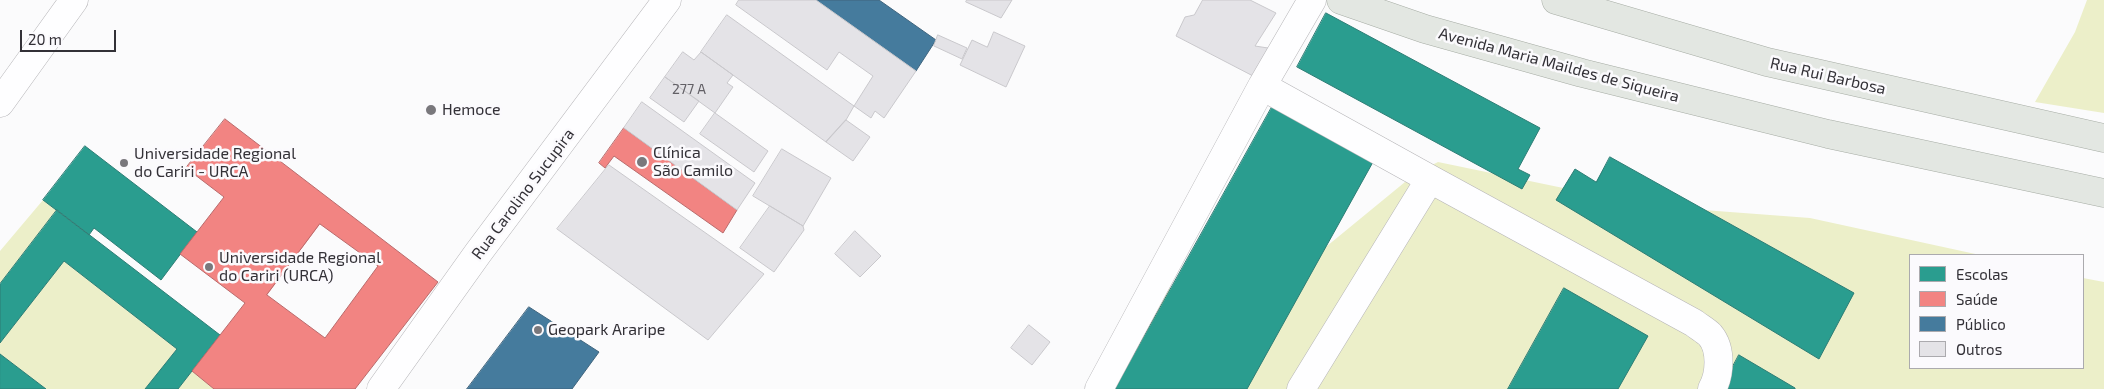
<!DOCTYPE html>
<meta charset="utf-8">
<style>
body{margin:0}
#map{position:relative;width:2104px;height:389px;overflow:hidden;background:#fbfbfc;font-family:"Exo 2",sans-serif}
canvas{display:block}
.legend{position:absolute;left:1909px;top:254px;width:175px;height:115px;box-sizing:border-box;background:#fbfafd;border:1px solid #abaaae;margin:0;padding:6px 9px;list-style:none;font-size:15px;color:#333137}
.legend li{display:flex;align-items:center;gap:10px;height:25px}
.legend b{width:25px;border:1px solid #abaaae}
.scale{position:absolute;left:20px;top:30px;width:96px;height:22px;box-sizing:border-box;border:2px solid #333137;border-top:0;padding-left:6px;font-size:15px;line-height:18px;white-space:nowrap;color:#333137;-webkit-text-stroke:4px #fbfafd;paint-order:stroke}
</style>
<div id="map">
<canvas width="2104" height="389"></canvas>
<ul class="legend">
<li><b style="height:14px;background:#2a9d8f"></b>Escolas</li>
<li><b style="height:14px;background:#f28482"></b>Saúde</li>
<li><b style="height:14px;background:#457b9d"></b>Público</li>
<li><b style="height:14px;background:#e4e3e7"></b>Outros</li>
</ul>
<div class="scale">20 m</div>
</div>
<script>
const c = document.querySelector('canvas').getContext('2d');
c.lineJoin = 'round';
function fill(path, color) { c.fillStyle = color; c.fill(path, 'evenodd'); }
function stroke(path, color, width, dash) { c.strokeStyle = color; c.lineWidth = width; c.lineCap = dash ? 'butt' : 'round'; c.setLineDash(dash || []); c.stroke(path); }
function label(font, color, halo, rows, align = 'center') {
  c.font = font + ' "Exo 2",sans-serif'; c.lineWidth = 5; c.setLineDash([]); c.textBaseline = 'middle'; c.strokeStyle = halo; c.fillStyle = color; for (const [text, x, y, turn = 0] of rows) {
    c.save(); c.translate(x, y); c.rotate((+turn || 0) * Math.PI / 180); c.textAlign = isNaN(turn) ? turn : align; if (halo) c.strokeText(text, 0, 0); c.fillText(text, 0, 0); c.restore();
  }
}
const green = new Path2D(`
 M2087,0h17v113l-69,-11 40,-70z
 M1438,162l212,44 160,12 170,37h-70v113h173v-90l21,4v107h-1003l68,-101 69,31 178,-146z
 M43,200l14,10 -57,74v-33z
 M64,261l113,88 -32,40h-99l-46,-35v-11z
 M192,371l22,18h-36z`);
const schools = new Path2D(`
 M1326,13l214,115 -22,41 12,6 -8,14 -225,-122z
 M1277,98l101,55 -131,236h-132z
 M85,146l112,86 -36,48 -67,-52 -5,7 -46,-35z
 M1610,157l244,136 -35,66 -263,-159 19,-31 21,13z
 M57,210l163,125 -42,54h-33l32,-40 -113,-88 -64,82v-59z
 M1564,288l84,48 -30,53h-110z
 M0,354l46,35h-46z
 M1739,355l56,33v1h-74z`);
const health = new Path2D(`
 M225,119l213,163 -83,107h-141l-22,-18 53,-68 -65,-49 44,-57 -38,-29zM320,224l58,42 -53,72 -58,-43z
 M624,128l113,82 -14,23 -109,-77 -9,12 -6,-5z`);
const public = new Path2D(`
 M816,0h63l57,40 -20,31z
 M529,307l70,45 -27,37h-105z`);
const building = new Path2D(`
 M739,0h77l100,71 -32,47 -9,-7 -4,7 -17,-12 19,-30 -34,-24 -12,18 -91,-65z
 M967,0h45l-11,18 -35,-16z
 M1203,0h47l26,13 -21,33 13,2 -13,29 -79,-41 9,-19 9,-2z
 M727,15l127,91 -8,14 -20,22 -125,-90z
 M994,32l31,14 -19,41 -46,-22 12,-25 15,7z
 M938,35l29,13 -5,11 -28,-13z
 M683,52l11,8 7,-8 32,23 -6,8 6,4 -18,26 -50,-36z
 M665,77l34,24 -15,21 -34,-24z
 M642,102l113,81 -18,27 -113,-82z
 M715,113l53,38 -14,21 -54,-38z
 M846,120l24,17 -17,24 -27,-19z
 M782,149l49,29 -28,48 -50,-30z
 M609,165l155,109 -56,66 -151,-111z
 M770,206l33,20 1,4 -30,42 -34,-24z
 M855,231l26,25 -21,21 -25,-23z
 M1029,325l21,17 -18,23 -21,-17z`);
const minor = new Path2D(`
 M0,103l74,-103
 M1430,179l264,144c5,4 12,8 16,12 12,14 10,40 2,54
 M381,389l97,-136 189,-253
 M1099,389l163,-303
 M1301,389l129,-210 -168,-93 50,-86`);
const major = new Path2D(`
 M1341,0l84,29 157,44 246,61 276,59
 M1556,0l211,62 337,76`);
const markers = [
 [431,110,6,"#79787c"],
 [642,162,6,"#79787c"],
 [124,163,5,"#79787c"],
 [209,267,5,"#79787c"],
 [538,330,5,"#79787c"]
];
const numberNames = [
 ["277 A",689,89]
];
const streetNames = [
 ["Avenida Maria Maildes de Siqueira",1559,65,15],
 ["Rua Rui Barbosa",1828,76,13],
 ["Rua Carolino Sucupira",523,194,-53]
];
const poiNames = [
 ["Hemoce",442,110],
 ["Clínica",653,153],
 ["São Camilo",653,171],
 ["Universidade Regional",134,154],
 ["do Cariri - URCA",134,172],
 ["Universidade Regional",219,258],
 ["do Cariri (URCA)",219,276],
 ["Geopark Araripe",548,330]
];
fill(green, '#ecefc9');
fill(schools, '#2a9d8f');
stroke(schools, '#2d7d75', 1);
fill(health, '#f28482');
stroke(health, '#b96b6c', 1);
fill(public, '#457b9d');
stroke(public, '#40657e', 1);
fill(building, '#e4e3e7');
stroke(building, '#c9c8cc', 1);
stroke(minor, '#b5b4b7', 29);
stroke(major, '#a6aca4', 29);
stroke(minor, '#fefeff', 28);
stroke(major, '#e3e7e2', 28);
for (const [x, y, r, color] of markers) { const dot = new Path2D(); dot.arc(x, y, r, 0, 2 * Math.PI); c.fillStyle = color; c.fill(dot); stroke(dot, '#fbfafd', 2); }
label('14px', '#626066', null, numberNames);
label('16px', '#333137', '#fbfafd', streetNames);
label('16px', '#333137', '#fbfafd', poiNames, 'left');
</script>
